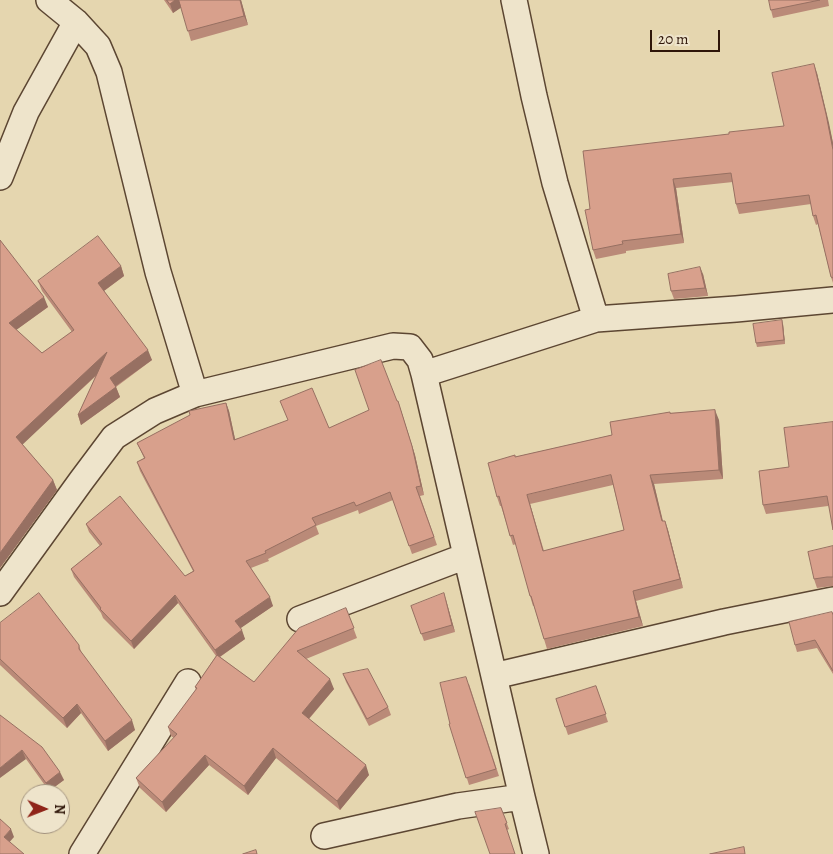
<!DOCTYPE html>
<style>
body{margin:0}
#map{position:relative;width:833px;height:854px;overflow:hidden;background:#e5d6af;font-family:Alegreya,serif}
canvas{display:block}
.north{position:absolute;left:20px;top:784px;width:50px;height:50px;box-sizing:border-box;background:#eee4cb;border:1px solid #a2927d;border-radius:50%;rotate:91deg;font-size:14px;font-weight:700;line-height:20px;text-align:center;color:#2f1609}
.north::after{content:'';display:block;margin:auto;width:18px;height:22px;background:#8f2418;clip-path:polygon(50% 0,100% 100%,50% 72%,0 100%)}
.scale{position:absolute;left:650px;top:30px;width:70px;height:22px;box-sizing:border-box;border:2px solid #2f1609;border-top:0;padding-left:6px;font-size:15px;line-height:18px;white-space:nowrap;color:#2f1609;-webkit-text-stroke:4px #eee4cb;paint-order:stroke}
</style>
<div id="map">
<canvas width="833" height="854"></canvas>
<div class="north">N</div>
<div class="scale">20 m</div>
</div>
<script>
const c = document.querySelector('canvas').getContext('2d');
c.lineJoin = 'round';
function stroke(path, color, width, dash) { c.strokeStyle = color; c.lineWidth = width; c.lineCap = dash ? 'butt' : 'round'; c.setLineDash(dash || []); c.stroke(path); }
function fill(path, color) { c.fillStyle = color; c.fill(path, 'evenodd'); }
const minor = new Path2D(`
 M49,0l27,22 22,24 11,26 49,200 37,122
 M514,0l20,96 21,87 41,136
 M0,177l26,-65 50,-90
 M424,374l172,-55 140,-10 97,-9
 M0,593l81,-112 33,-44 41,-26 40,-17 198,-48 17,1 10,13 4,14 98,423 14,57
 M300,619l166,-63
 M494,676l230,-54 109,-22
 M324,836l134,-30 64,-9
 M82,854l106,-172`);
const wall = new Path2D(`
 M164,0h77l7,25 -57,16 -10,-34 -8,6z
 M769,0h59l1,6 -56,12 -2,-8z
 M817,73l16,70v140l-2,-6 -13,-53 -2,1 -3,-9 -2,-12 -72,10 -3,-10 -3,-22 -57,6 8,55 -58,8v2l-30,6 -3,-9 -3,-41 139,-75 55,-8z
 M0,240l48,67 -32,23 26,23 30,-21 -30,-41 -4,-10 83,-15 3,10 -20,15 48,69 -36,27 4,10 -39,28 -3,-10 18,-39 -74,68 31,36 4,10 -57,78z
 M703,274l5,22 -34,3 -3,-8z
 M783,324l2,20 -28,3 -1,-4z
 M398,401l17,54 9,40 -4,1 17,49 -25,9 -19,-54 -34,14 -1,-4 -42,16 3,8 -51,25 1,2 -18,7 22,38 -33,22 5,11 -25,18 34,25 92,-74 11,30 -51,21 28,30 -25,30 60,56 -29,35 -64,-52 -28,37 -39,-30 -43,47 -26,-24 -4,-10 38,-40 -3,-2 -3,-9 28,-37 -1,-3 21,-31 -38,-53 -44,46 -31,-31 -2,-5 -27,-36 -3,-8 29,-23 -11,-14 -3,-8 99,52 8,-5 -53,-100 -3,-9 7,-4 -7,-15 89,-40 3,8 6,28 94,-11z
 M670,413l49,7 4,59 -69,5 9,37h2l3,9 15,58 -47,13 7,25 -96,23 -13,-43h-1l-3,-10 -14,-52 -3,1 -12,-39h-1l-3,-9 18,-40 97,-22zM613,485l11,45 -80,21 -14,-47z
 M833,422l-5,84 -62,8 -3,-9 26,-38z
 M833,546v40l-16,2 -3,-9z
 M446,600l9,32 -31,9 -13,-35z
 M833,614v60l-16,-26 -20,4 -2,-7z
 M0,623l79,22 3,9 53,76 -27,21 -27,-38 -14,15 -67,-63z
 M343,674l45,33 3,8 -22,11 -23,-44z
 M469,684l30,92 -30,9 -19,-61z
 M596,686l12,36 -40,13 -12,-36z
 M0,715l64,65 -15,11 -23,-32z
 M501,808l8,21 -2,1 -17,24z`);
const shadedWall = new Path2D(`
 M175,0h4l3,7 -9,6 -3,-9z
 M240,0h1l7,25 -4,-9z
 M814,64l3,9 12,50 4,20v7z
 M673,179l3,9 8,55 -3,-9z
 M121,266l3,10 -23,17 -3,-10z
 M700,267l3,7 5,22 -3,-8z
 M44,297l4,10 -36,26 -3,-10z
 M782,320l1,4 2,20 -1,-4z
 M148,350l4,10 -39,28 -3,-10z
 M107,352l3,10 -90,85 -4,-10z
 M116,387l4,10 -39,28 -3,-10z
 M398,401l17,54 9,40 -3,-9z
 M226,403l3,8 8,37 -3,-8z
 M715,410l4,10 4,59 -4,-9z
 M650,475l4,9 11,47 -3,-10z
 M53,480l4,10 -57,78v-15z
 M527,495l3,9 16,57 -3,-10z
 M665,521l3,9 15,58 -3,-9z
 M633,591l3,10 7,25 -4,-9z
 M444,593l2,7 9,32 -3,-7z
 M175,595l3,8 -44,46 -3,-8z
 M270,597l3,9 -35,24 -3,-9z
 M242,630l3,9 -27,19 -3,-8z
 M330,679l4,10 -29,34 -3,-10z
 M77,704l4,9 -14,15 -4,-10z
 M132,720l3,10 -27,21 -3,-10z
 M273,748l3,10 -28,37 -4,-9z
 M22,750l4,9 -26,19v-10z
 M205,755l4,10 -43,47 -4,-10z
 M366,765l3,10 -29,35 -3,-9z
 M60,772l4,8 -15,11 -3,-8z
 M11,829l3,8 -7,8 -3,-8z`);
const building = new Path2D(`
 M167,0h8l-5,4z
 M179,0h61l4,16 -56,15z
 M769,0h51l-49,10z
 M814,64l12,50 7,36v128l-2,-1 -15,-62 -3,1 -4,-21 -73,9 -5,-31 -58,6 8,55 -59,7 1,3 -30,6 -8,-40 5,-1 -7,-58 146,-17v-2l55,-6 -12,-53z
 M98,236l23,30 -23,17 50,67 -38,28 6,9 -38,28 29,-63 -91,85 37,43 -53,73v-313l44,57 -35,26 33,30 32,-23 -36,-49z
 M700,267l5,21 -34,3 -3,-17z
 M782,320l2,20 -28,3 -3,-19z
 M381,360l16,41h1l14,45 9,40 -5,1 18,50 -25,9 -19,-54 -34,14 -2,-4 -42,16 4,7 -51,26 1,2 -20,8 24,36 -35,24 7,9 -27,20 -40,-55 -44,46 -31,-32 1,-1 -30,-39 31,-25 -16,-20 34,-28 65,80 9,-5 -57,-109 8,-4 -8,-15 53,-28 -1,-4 37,-8 8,37 54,-20 -8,-19 32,-13 17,40 40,-18 -14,-40z
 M715,410l4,60 -69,5 12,46h3l15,58 -47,12 6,26 -95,22 -13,-43h-1l-17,-61 -3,1 -11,-40 -2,1 -9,-34 27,-8v2l97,-22 -2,-13 60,-10v1zM611,475l13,55 -81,21 -16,-56z
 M833,422v108l-6,-34 -64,9 -4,-34 30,-4 -5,-39z
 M833,546v31h-6l-13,2 -6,-27z
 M39,593l40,52v4l53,71 -27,21 -28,-37 -14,14 -63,-59v-36z
 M444,593l8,32 -31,9 -10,-28z
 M346,608l8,20 -57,23 33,28 -28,34 64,52 -29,36 -64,-53 -29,38 -39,-31 -43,47 -26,-24 41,-44 -9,-7 29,-39 -2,-1 22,-32 37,27 45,-54z
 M832,612l1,3v56l-18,-31 -20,5 -6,-23z
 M368,669l20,38 -21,12 -24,-45z
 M466,677l30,92 -30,9 -17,-54h1l-10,-41z
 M596,686l10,28 -41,13 -9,-28z
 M0,715l42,32 18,25 -14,11 -24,-33 -22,18z
 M501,808l6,15 -2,1 10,30h-25l-15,-42z
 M0,819l11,10 -7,8 20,17h-24z
 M744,847l1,7h-35z
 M256,850l1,4h-14z`);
stroke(minor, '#5c4632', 28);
stroke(minor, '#eee4cb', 25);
fill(wall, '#ba8a78');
fill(shadedWall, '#977062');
fill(building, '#d8a08c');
stroke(building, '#977062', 1);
</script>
